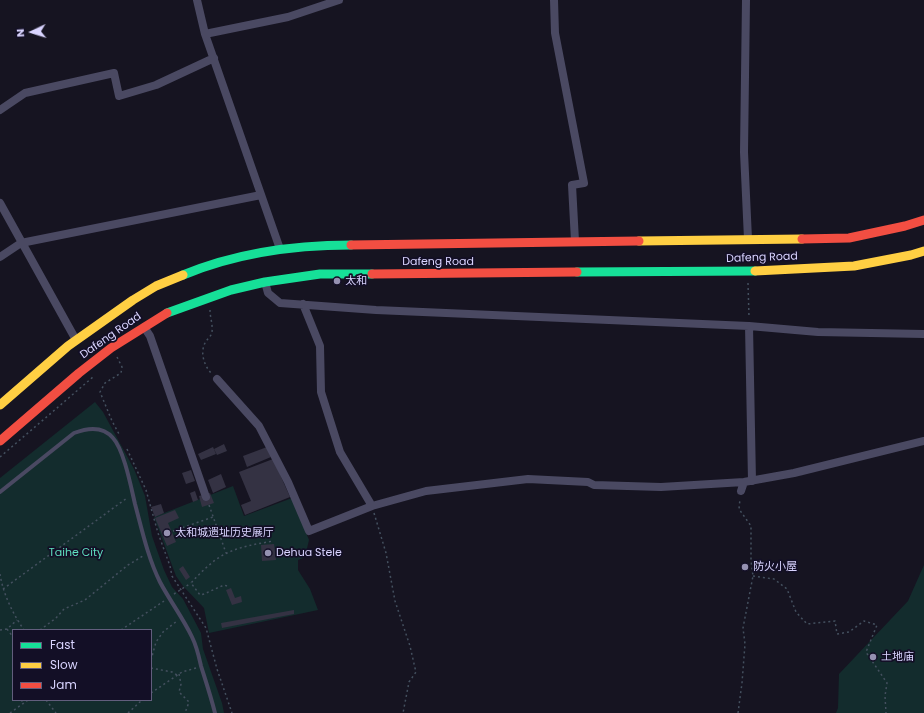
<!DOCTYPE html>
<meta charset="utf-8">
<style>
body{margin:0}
#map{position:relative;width:924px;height:713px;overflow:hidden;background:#161421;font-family:Poppins,sans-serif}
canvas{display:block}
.legend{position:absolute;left:12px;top:629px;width:140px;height:72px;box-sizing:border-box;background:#130f26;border:1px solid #625e7d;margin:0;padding:5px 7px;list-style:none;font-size:12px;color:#d9d4ff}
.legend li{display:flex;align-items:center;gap:8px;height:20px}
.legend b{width:20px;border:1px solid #625e7d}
.north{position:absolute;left:12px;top:12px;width:40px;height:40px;-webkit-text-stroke:3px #130f26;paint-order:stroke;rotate:266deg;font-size:11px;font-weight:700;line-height:16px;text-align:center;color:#d9d4ff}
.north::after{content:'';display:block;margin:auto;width:14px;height:18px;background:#d9d4ff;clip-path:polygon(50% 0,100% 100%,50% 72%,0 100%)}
</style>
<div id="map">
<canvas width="924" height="713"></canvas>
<ul class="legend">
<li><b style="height:5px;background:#16e098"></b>Fast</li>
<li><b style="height:5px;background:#ffcf43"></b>Slow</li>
<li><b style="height:5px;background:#f24e42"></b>Jam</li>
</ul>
<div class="north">N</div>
</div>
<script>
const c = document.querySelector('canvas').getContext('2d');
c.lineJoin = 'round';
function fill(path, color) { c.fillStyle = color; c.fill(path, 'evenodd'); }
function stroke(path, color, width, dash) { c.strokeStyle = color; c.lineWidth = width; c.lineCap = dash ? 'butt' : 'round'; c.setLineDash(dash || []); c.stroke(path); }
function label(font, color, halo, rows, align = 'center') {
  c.font = font + ' Poppins,"Noto Sans SC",sans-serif'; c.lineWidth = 3.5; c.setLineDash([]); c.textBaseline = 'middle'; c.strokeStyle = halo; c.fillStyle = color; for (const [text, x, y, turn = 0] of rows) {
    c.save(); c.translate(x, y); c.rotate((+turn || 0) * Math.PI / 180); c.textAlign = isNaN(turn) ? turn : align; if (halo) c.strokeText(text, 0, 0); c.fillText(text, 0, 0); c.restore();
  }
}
const green = new Path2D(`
 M95,402l8,10 31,57 11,27 7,40 12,34 8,17 11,12 18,34 2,16 19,54 2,10h-224v-235zM13,630h138v70h-138z
 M233,486l11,30 48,-18 17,42 -4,17 -7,3v10l12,19 8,21 -109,23 -5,-25 -21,-22 -7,-10 -22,-59z
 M924,565v148h-88l2,-5 1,-34 69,-73z`);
const building = new Path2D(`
 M224,444l3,7 -10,4 -3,-6z
 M213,447l3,7 -15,6 -3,-6z
 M267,447l4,10 -24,10 -4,-11z
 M273,459l17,38 -45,18 -4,-10 10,-4 -12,-29z
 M191,470l4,11 -9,3 -4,-11z
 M221,474l5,13 -13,6 -5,-13z
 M195,491l3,9 -5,2 -3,-9z
 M210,493l4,10 -12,4 -3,-11z
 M161,504l3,9 -9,4 -4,-10z
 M175,510l4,8 -11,5 8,19 -9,4 -12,-28z
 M274,544l2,16 -14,1 -1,-16z
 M183,566l7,11 -4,3 -7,-11z
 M231,588l4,10 6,-2 1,6 -10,3 -6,-15z
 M294,610v4l-72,14 -1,-5z`);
const path = new Path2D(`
 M748,283l1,34
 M210,310c0,7 3,15 2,22 -1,5 -5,7 -7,11 -5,10 -1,22 6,30
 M117,357l5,10 -1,6 -16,10 -5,9 12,29 7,13
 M127,449l19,41 12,43 12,33 2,10 34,52 11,41 15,44
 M0,457l93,-80
 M209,505l17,48
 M374,513l12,40 9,48 15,45 5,22 1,4 -7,10 -6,31
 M173,531l40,-14
 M0,574c3,20 13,40 24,56
 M753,576l21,3 13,10 9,23 11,12 28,-3 2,13 12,-2 15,-11 13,4 -11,27 21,31 -2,13 1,17
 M227,586l-3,-1 -20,9 -4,1 -9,-12c10,-11 23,-24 36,-30 15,-7 30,-9 46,-12
 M3,589l124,-91
 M174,594l17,-11
 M7,629l6,8
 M0,630l7,-1 10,-9
 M40,630l16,-12 8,-9 21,-9 43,-35 15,-9
 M121,630l43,-29
 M151,660l5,-18 7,-10 14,-11
 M151,668l21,4 5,3
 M179,674l2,10 -2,8 10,10 -4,11
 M151,693l31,-21 14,-4
 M21,700l3,3
 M46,700l10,13
 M10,713l18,-13
 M128,713l14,-13
 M738,713l4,-30 3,-39 -2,-16 10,-52 -2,-15v-35l-12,-17 1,-10`);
const lane = new Path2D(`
 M0,492l74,-59c13,-5 29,-7 39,5 11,12 18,49 22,66 7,26 13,54 25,78 10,19 23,36 32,55 5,10 7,20 9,29 5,16 10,31 14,47`);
const street = new Path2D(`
 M197,0l8,34 75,215
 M554,0l1,33 29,150 -12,2 3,56
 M746,0l-2,152 4,87
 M205,34l83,-17 51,-17
 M0,110l25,-17 89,-20 5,23 37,-11 58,-27
 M0,203l76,137
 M0,257l21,-14 240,-48
 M265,282l3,11 12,10 96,7 373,16 69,6 106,2
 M303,304l17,42 1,46 19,60 32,54
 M749,326l3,155
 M144,327l6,9 56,161
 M217,379l42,47 29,56 21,49 63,-25 54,-15 102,-12 60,3 6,3 67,2 83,-5 50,-9 130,-32
 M741,491l3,-9`);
const fast = new Path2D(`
 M577,272l178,-1
 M183,275c53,-22 111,-30 168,-30
 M167,313l64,-23 34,-8 55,-8h52`);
const slow = new Path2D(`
 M639,241l163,-2
 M755,271l99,-5 57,-11 13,-4
 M0,405l68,-59 65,-46 23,-14 27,-11`);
const jam = new Path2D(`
 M802,239l47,-1 56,-12 19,-6
 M351,245l288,-4
 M372,274l205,-2
 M0,441l79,-68 32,-25 56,-35`);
const markers = [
 [337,281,4,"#9591b1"],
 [167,533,4,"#9591b1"],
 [268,553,4,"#9591b1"],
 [745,567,4,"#9591b1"],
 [873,657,4,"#9591b1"]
];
const streetNames = [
 ["Dafeng Road",762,258,-2],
 ["Dafeng Road",438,262],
 ["Dafeng Road",111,336,-35]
];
const poiNames = [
 ["太和",345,281],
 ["太和城遗址历史展厅",175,533],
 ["Dehua Stele",276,553],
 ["防火小屋",753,567],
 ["土地庙",881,657]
];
const parkNames = [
 ["Taihe City",76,553]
];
fill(green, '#132c2d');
fill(building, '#343243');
stroke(path, '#44505f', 1.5, [2, 3]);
stroke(lane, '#4a4962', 4);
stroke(street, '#4a4962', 8);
stroke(fast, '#16e098', 9);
stroke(slow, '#ffcf43', 9);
stroke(jam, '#f24e42', 9);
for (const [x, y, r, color] of markers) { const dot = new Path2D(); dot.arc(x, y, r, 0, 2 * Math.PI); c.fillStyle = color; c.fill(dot); stroke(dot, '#130f26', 1.5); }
label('11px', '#d9d4ff', '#130f26', streetNames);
label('11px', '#d9d4ff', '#130f26', poiNames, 'left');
label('11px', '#5fe0c0', '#130f26', parkNames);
</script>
